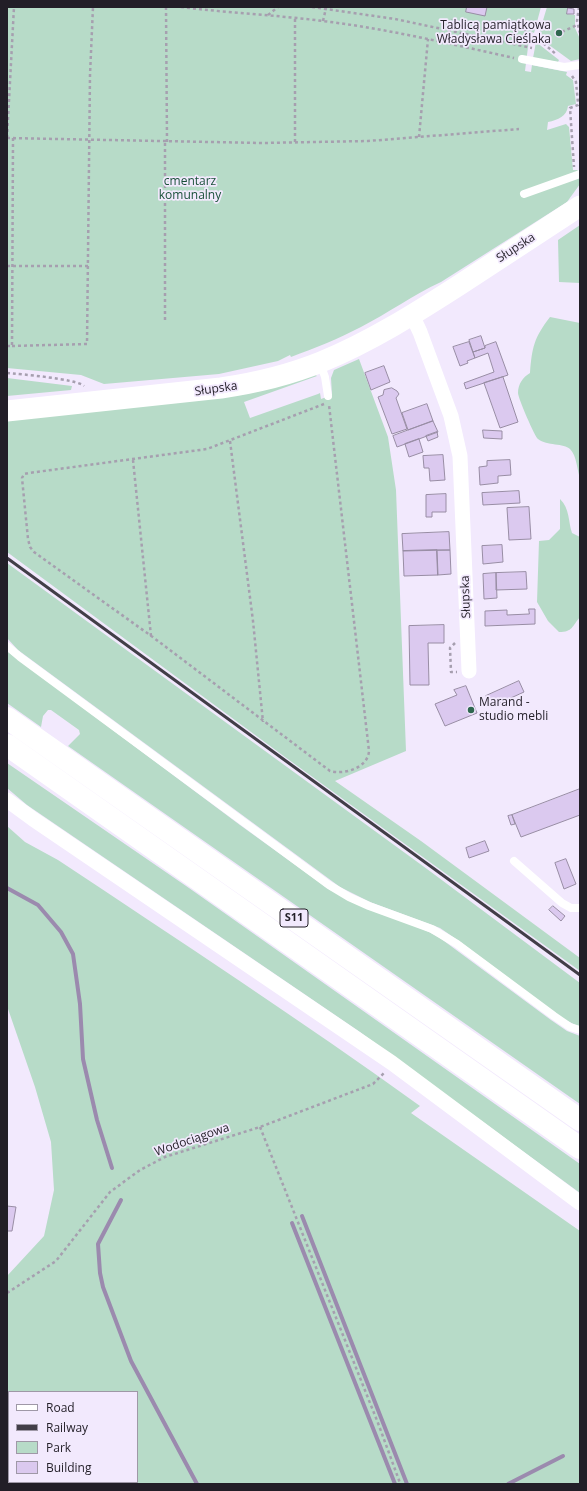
<!DOCTYPE html>
<meta charset="utf-8">
<style>
body{margin:0}
#map{position:relative;width:587px;height:1491px;overflow:hidden;background:#f2e9fd;font-family:"Open Sans",sans-serif}
canvas{display:block}
.frame{position:absolute;inset:0;border:8px solid #221e27;pointer-events:none}
.legend{position:absolute;left:8px;top:1391px;width:130px;height:92px;box-sizing:border-box;background:#f2e9fd;border:1px solid #9f98a7;margin:0;padding:5px 7px;list-style:none;font-size:12px;color:#221e27}
.legend li{display:flex;align-items:center;gap:8px;height:20px}
.legend b{width:20px;border:1px solid #9f98a7}
</style>
<div id="map">
<canvas width="587" height="1491"></canvas>
<div class="frame"></div>
<ul class="legend">
<li><b style="height:5px;background:#fff"></b>Road</li>
<li><b style="height:5px;background:#423e48"></b>Railway</li>
<li><b style="height:11px;background:#b7dbc8"></b>Park</li>
<li><b style="height:11px;background:#dbc9ef"></b>Building</li>
</ul>
</div>
<script>
const c = document.querySelector('canvas').getContext('2d');
c.lineJoin = 'round';
function fill(path, color) { c.fillStyle = color; c.fill(path, 'evenodd'); }
function stroke(path, color, width, dash) { c.strokeStyle = color; c.lineWidth = width; c.lineCap = dash ? 'butt' : 'round'; c.setLineDash(dash || []); c.stroke(path); }
function label(font, color, halo, rows, align = 'center') {
  c.font = font + ' "Open Sans",sans-serif'; c.lineWidth = 3.5; c.setLineDash([]); c.textBaseline = 'middle'; c.strokeStyle = halo; c.fillStyle = color; for (const [text, x, y, turn = 0] of rows) {
    c.save(); c.translate(x, y); c.rotate((+turn || 0) * Math.PI / 180); c.textAlign = isNaN(turn) ? turn : align; if (halo) c.strokeText(text, 0, 0); c.fillText(text, 0, 0); c.restore();
  }
}
const green = new Path2D(`
 M7,7h534l-7,26 -4,-2 -5,40 6,1 1,-7 35,7 -1,3 7,5 3,24 -8,2c-1,10 -10,14 -20,16l-1,8 19,-6 3,3 4,43h4l3,2v12l-13,18 -126,80c-28,13 -53,31 -80,45 -23,12 -46,21 -70,30l-1,-2 -12,6 -59,13 -115,10 -23,-9 -74,-7z
 M547,7h20v7l8,1v13l5,11v20l-9,2 -33,-24z
 M536,42l23,18 -1,2 -25,-4z
 M580,225v58l-21,-1 -1,-42z
 M550,317l30,6v155c-3,-8 -3,-22 -10,-29 -6,-6 -23,-3 -32,-10 -3,-2 -20,-41 -20,-46 0,-9 5,-16 12,-20 2,-26 4,-35 20,-56z
 M359,359l29,78 8,53 10,261 -71,30 86,60 159,117v13l-295,-214 -278,-205v-134l307,-44 3,2 -73,26 6,16 68,-24 2,-1 1,6 11,-4 -1,-17 3,-8z
 M7,378l65,8 -1,4 -64,6z
 M560,499c10,10 8,22 12,34l8,4v80c-8,9 -7,15 -21,15l-11,-11 -11,-19 2,-61 10,-1 11,-11z
 M7,563l420,306 153,114v44l-17,-8 -104,-78 -19,-13 -70,-26 -30,-15 -322,-237 -11,-12z
 M7,651l233,174 90,65 99,42 11,6 111,82 16,11 13,5v68l-512,-358 12,-12 -1,-4 -28,-20h-3l-5,6 -2,11 -34,-24z
 M7,763l182,125 391,276v29l-220,-161 -333,-227 -20,-17z
 M7,826l18,16 33,18c122,81 244,161 362,246l-9,7 169,118v253h-573v-208l37,-40 10,-46 -3,-48 -16,-55 -28,-81zM9,1392h128v90h-128z`);
const stream = new Path2D(`
 M7,888l31,17 23,27 12,22 7,50 3,55 14,61 15,48
 M121,1200l-23,44 2,29 3,14 28,74 66,123
 M302,1216l105,268
 M292,1223l103,261
 M508,1484l55,-28`);
const building = new Path2D(`
 M467,7h20l-2,9 -19,-4z
 M568,8l6,1v5h-7z
 M481,336l4,12 -12,4 -4,-12z
 M469,342l6,16 -8,3 1,2 -8,3 -7,-19z
 M496,342l12,33 -42,14 -2,-6 30,-11 -6,-19 -13,5 -2,-6 12,-4v-2z
 M384,366l6,16 -19,8 -6,-17z
 M503,377l15,45 -18,6 -16,-45z
 M392,388l5,3 2,3 -3,4 11,31 -15,5 -14,-37 5,-2 1,-5z
 M427,404l6,17 -25,9 -6,-17z
 M433,421l5,11 -41,15 -4,-11z
 M483,430l19,1v8l-18,-1z
 M437,432l1,5 -10,4 -2,-5z
 M419,439l4,13 -14,5 -4,-13z
 M443,455l2,25 -15,1 -1,-13h-5l-1,-12z
 M510,460l1,15 -13,1v7l-18,2 -1,-18 8,-1v-5z
 M519,491l1,12 -37,2 -1,-12z
 M446,494v18h-14v5h-6v-22z
 M529,507l2,32 -22,1 -2,-32z
 M449,532l1,18 -47,1 -1,-17z
 M502,545l1,17 -20,2 -1,-18z
 M437,550h13l1,24 -13,1z
 M437,550l1,25 -34,1 -1,-25z
 M526,572l1,17 -31,1v-17z
 M496,573l1,25 -13,1 -1,-25z
 M529,609h6v15l-50,2v-15l22,-1v5l22,-1z
 M444,625v18h-16l1,42h-19l-1,-59z
 M519,681l5,11 -33,15 -5,-11z
 M466,686l11,27 -32,13 -10,-22 22,-9 -3,-5z
 M580,789v26l-59,22 -9,-22z
 M512,815l3,9 -4,1 -3,-9z
 M485,841l4,10 -20,7 -3,-10z
 M566,859l10,25 -12,5 -9,-26z
 M553,906l12,10 -4,5 -12,-11z
 M7,1206l9,1 -4,24h-5z`);
const path = new Path2D(`
 M166,7l1,135
 M181,7c48,6 95,8 142,14 65,8 128,23 191,37
 M312,7l83,12 137,29
 M579,7l-2,14 3,12
 M268,15l10,-8
 M323,21l3,-13
 M519,26l16,10 22,19
 M556 33a3 3 0 1 1 6 0a3 3 0 1 1-6 0Z
 M562,32l15,-7
 M447,43l5,-24
 M572,76l4,6 2,21v2l-8,3 4,59
 M419,137l9,-98
 M7,138l255,5 106,-2 151,-12
 M7,138l7,-131
 M295,142v-124
 M7,266h81
 M165,320v-178
 M7,346h5l1,-208
 M12,346l75,-2 3,-269 3,-68
 M7,373c13,1 70,6 77,13
 M324,404l-117,45 -178,24 -5,1 -2,4 6,61 2,8 4,5 120,86 176,133c14,4 38,-3 39,-20l-40,-346
 M230,441l23,180 10,101
 M133,460l18,176
 M455,643l-5,5 1,24h6
 M260,1127l118,296 22,60
 M7,1293l49,-32 54,-69 30,-22 25,-13 95,-30 113,-43 11,-11`);
const lane = new Path2D(`
 M522,59l42,8 16,-2
 M524,194l56,-20
 M320,363l5,14 3,19
 M7,646l13,11 309,228 20,12 20,9 63,23 25,15 97,72 16,11 10,3
 M514,861l48,42 9,5h9`);
const street = new Path2D(`
 M412,315l8,17 31,84 9,40 9,215
 M7,800l26,19 359,244 188,140`);
const secondary = new Path2D(`
 M7,411l214,-23c34,-5 68,-13 100,-26 49,-20 95,-49 140,-78 40,-26 79,-52 119,-78`);
const highway = new Path2D(`
 M7,718l573,402
 M7,745l573,403`);
const rail = new Path2D(`
 M7,558l573,417`);
const markers = [
 [559,33,4,"#2f674f"],
 [471,710,4,"#2f674f"]
];
const shields = [
 [294,918,28]
];
const shieldNames = [
 ["S11",294,918]
];
const poiNames = [
 ["Tablicą pamiątkowa",551,26],
 ["Władysława Cieślaka",551,40],
 ["Marand -",479,703,"left"],
 ["studio mebli",479,717,"left"]
];
const parkNames = [
 ["cmentarz",190,182],
 ["komunalny",190,196]
];
const streetNames = [
 ["Słupska",516,248,-33],
 ["Słupska",216,389,-8],
 ["Słupska",466,597,-92],
 ["Wodociągowa",192,1140,-19]
];
fill(green, '#b7dbc8');
stroke(stream, '#9b8aae', 4);
fill(building, '#dbc9ef');
stroke(building, '#988da4', 1);
stroke(path, '#a69faf', 2.5, [3, 3]);
stroke(lane, '#fff', 8);
stroke(street, '#fff', 15);
stroke(secondary, '#fff', 21);
stroke(highway, '#fff', 22);
stroke(rail, '#423e48', 3);
for (const [x, y, r, color] of markers) { const dot = new Path2D(); dot.arc(x, y, r, 0, 2 * Math.PI); c.fillStyle = color; c.fill(dot); stroke(dot, '#f2e9fd', 1.5); }
for (const [x, y, w] of shields) { const box = new Path2D(); box.roundRect(x - w / 2, y - 9, w, 18, 3); c.fillStyle = '#f2e9fd'; c.fill(box); stroke(box, '#221e27', 1); }
label('bold 11px', '#221e27', null, shieldNames);
label('12px', '#221e27', '#f2e9fd', poiNames, 'right');
label('12px', '#195039', '#f2e9fd', parkNames);
label('12px', '#221e27', '#f2e9fd', streetNames);
</script>
